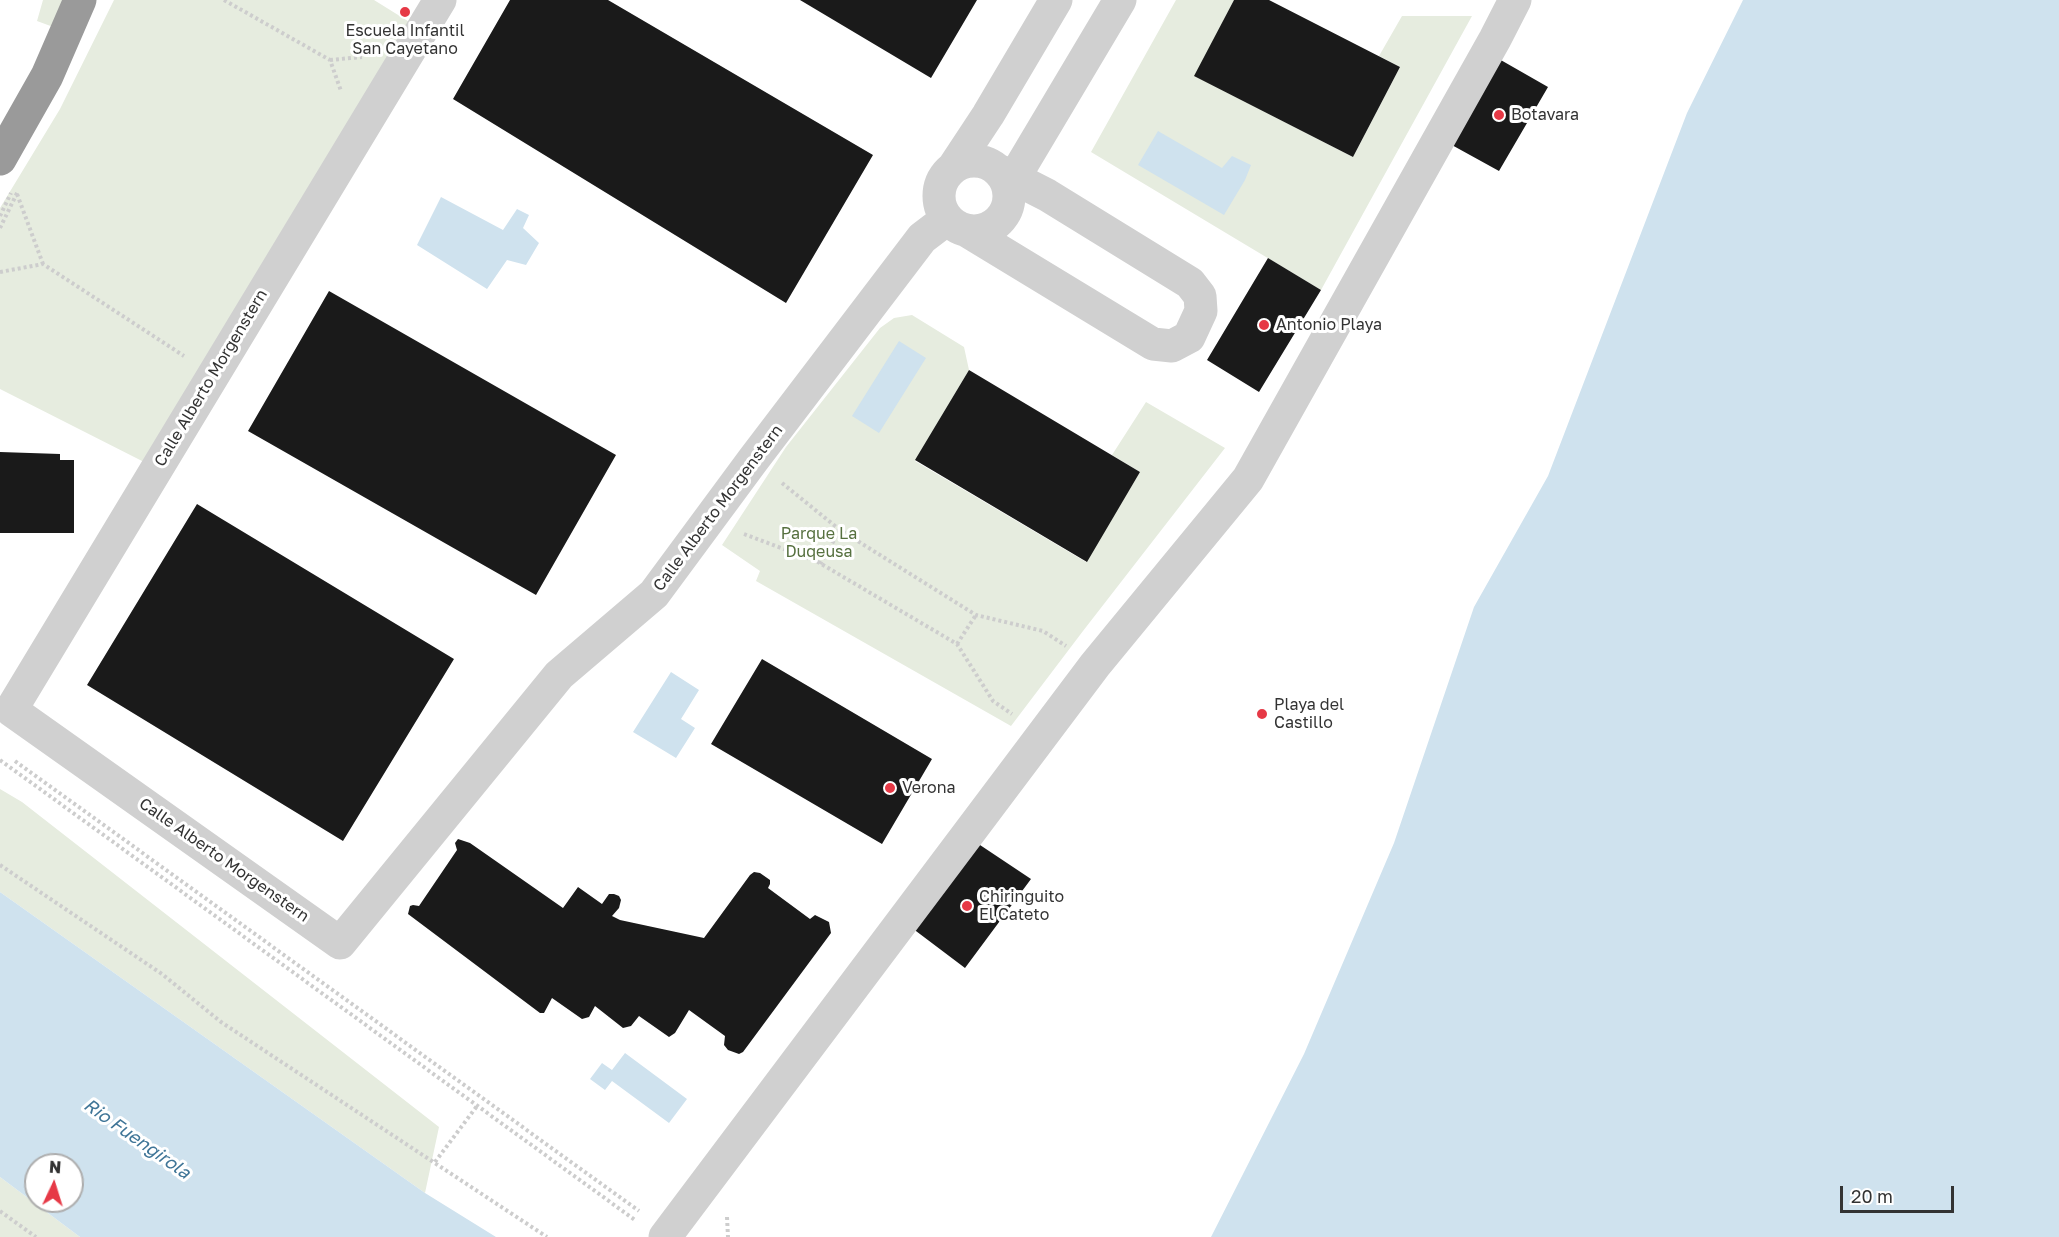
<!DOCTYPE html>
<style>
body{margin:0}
#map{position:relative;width:2059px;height:1237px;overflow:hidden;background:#fff;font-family:"Golos Text",sans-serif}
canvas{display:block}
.north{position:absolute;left:24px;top:1153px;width:60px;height:60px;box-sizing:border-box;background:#fff;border:2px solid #adadad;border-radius:50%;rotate:4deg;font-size:16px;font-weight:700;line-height:24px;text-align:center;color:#333}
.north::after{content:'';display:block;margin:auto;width:21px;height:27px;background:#e63946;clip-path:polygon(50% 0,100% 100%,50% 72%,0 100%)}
.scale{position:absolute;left:1840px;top:1186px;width:114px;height:27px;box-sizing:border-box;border:3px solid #333;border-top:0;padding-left:8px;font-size:18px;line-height:21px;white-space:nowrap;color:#333;-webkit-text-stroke:4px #fff;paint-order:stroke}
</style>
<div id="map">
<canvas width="2059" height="1237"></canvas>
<div class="north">N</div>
<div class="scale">20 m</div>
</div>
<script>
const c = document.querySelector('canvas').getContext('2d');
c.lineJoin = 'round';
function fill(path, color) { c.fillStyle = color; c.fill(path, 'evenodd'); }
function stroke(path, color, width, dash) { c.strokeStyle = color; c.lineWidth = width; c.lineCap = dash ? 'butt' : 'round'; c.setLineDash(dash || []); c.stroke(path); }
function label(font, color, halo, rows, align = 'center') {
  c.font = font + ' "Golos Text",sans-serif'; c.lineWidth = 6; c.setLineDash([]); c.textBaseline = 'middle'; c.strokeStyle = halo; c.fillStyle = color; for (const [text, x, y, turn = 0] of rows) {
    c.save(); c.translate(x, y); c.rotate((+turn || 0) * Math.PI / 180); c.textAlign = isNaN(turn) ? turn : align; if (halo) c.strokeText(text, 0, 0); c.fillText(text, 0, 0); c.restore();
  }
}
const green = new Path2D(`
 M43,0h21l-8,28 -19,-7z
 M114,0h260l37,23 -265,440 -146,-74v-181l60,-99z
 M1176,0h58l-39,76 158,81 47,-90 -21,-11 23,-40h70l-151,274 -230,-138z
 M912,315l52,32 5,23 -54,91 171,101 54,-90 -28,-17 34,-53 79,46 -142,183 -72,95 -255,-145 4,-10 -38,-26 64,-98 94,-119 14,-10z
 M0,789l22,13 417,325 -14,66 -425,-301z
 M0,1177l80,60h-80z`);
const water = new Path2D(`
 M1743,0h316v1237h-848l93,-183 90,-211 80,-236 74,-131 139,-363z
 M1158,131l64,37 10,-12 19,9 -6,15 -21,35 -86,-50z
 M441,197l62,33 14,-21 12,6 -6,13 16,15 -13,22 -19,-5 -20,29 -70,-44z
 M899,341l27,17 -47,75 -27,-17z
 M671,672l28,18 -18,29 14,9 -19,30 -43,-26z
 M0,892l425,301 71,44h-416l-80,-60zM36,1165h36v36h-36z
 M625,1053l62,46 -18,24 -57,-42 -7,9 -15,-11 12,-16 10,7z`);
const building = new Path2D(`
 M510,0h98l265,155 -87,148 -333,-204z
 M800,0h177l-46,78z
 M1234,0h35l131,67 -47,90 -159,-81z
 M1499,59l49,28 -49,84 -49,-27z
 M1268,258l53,32 -62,102 -52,-32z
 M329,291l287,164 -80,140 -288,-164z
 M969,370l171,102 -53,90 -172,-102z
 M0,452l60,2v6h14v73h-74z
 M197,504l257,155 -111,182 -256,-156z
 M762,659l170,100 -50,85 -171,-100z
 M458,839l12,4 93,65 15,-21 24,17 7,-10h5l5,2 2,4 -2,8 -7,8 8,4 84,18 46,-63 4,-3 6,1 10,7v4l-2,4 42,31 5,-4 14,7 2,11 -88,119 -4,2 -11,-4 -4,-5 1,-9 -36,-26 -14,23 -6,4 -30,-21 -8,10 -8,2 -28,-22 -6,11 -7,2 -30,-21 -8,15h-4l-132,-99 2,-8 3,-1 6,1 38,-56 -2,-7z
 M974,841l57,38 -66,89 -57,-43z`);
const path = new Path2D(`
 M224,0l106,60 11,31
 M330,60l32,-3
 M17,194l26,70
 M0,216l11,-23
 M0,228l18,-37
 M0,272l43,-8 141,92
 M782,483l58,47 136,85 67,16 23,15
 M744,534l74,28 139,82 36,57 19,13
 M820,564l20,-34
 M957,644l19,-29
 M0,760l635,460
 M15,761l624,450
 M0,865l162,109 59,48 326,215
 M435,1162l42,-56
 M0,1211l36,26
 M727,1217l1,20`);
const pedestrian = new Path2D(`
 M665,1237l430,-572 153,-186 247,-440 20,-39`);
const minor = new Path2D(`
 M440,0l-429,710 329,233 219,-268 95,-81 99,-134 169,-222 25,-19
 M939 196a35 35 0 1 1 70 0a35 35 0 1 1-70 0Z
 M955,165l33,-50 68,-115
 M1014,178l106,-178
 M967,231l186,113 19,2 17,-9 12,-26 -1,-15 -10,-13 -143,-88 -47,-24`);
const motorway = new Path2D(`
 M0,159l47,-83 33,-76`);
const markers = [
 [405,12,6,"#e63946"],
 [1499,115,6,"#e63946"],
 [1264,325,6,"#e63946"],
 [1262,714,6,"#e63946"],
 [890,788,6,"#e63946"],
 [967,906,6,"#e63946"]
];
const poiNames = [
 ["Escuela Infantil",405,31,"center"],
 ["San Cayetano",405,49,"center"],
 ["Botavara",1511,115],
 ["Antonio Playa",1276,325],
 ["Playa del",1274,705],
 ["Castillo",1274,723],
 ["Verona",902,788],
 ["Chiringuito",979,897],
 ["El Cateto",979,915]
];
const streetNames = [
 ["Calle Alberto Morgenstern",211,378,-59],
 ["Calle Alberto Morgenstern",718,508,-53],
 ["Calle Alberto Morgenstern",224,860,35]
];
const parkNames = [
 ["Parque La",819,534],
 ["Duqeusa",819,552]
];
const waterNames = [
 ["Rio Fuengirola",137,1139,35]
];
fill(green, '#e6ecdf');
fill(water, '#cfe2ee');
fill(building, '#1a1a1a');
stroke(path, '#cdcdcd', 4, [3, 3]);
stroke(pedestrian, '#d0d0d0', 33);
stroke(minor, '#d0d0d0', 33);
stroke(motorway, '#9a9a9a', 33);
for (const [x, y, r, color] of markers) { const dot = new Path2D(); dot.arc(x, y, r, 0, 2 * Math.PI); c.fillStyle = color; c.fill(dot); stroke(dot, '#fff', 2); }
label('16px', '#333', '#fff', poiNames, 'left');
label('16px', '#333', '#fff', streetNames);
label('16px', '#56703f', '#fff', parkNames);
label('italic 18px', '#3f7597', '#fff', waterNames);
</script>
